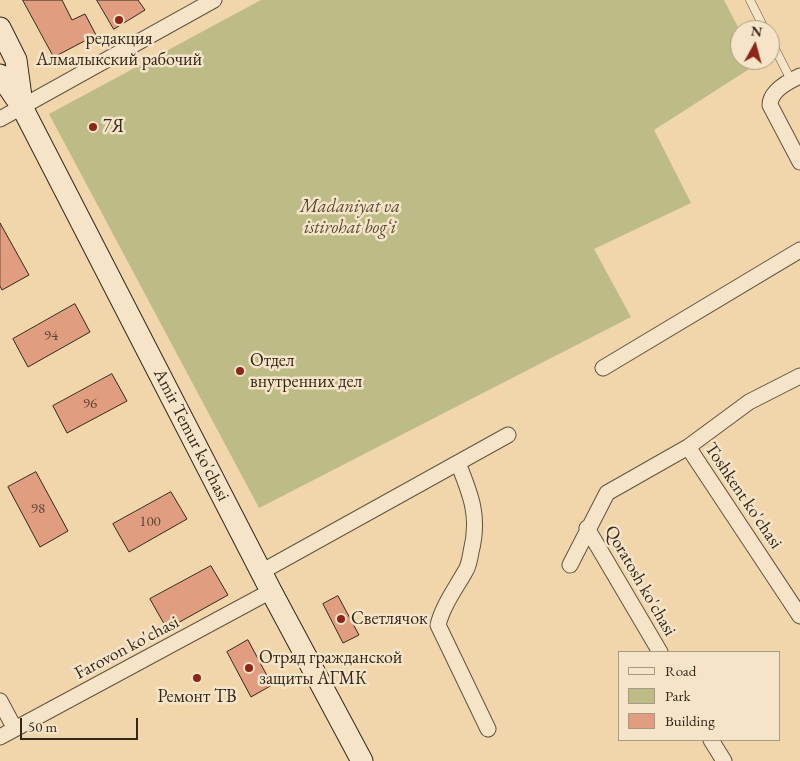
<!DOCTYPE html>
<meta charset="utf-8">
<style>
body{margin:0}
#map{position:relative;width:800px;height:761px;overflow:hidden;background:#f1d5ab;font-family:"EB Garamond",serif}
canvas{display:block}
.legend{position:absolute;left:618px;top:651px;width:162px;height:90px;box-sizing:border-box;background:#f6e4c8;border:1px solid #a89982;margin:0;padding:6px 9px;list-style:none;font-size:15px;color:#32281a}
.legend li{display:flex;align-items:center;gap:10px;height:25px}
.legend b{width:25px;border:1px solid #a89982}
.north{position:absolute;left:730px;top:20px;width:50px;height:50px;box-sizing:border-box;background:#f6e4c8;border:1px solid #a89982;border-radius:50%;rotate:7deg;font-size:14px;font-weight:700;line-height:20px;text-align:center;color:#32281a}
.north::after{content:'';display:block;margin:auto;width:18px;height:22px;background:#8f2418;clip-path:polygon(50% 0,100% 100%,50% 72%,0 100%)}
.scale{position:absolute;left:20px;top:718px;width:118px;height:22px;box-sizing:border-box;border:2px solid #32281a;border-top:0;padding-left:6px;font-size:15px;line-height:18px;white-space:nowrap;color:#32281a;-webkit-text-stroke:4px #f6e4c8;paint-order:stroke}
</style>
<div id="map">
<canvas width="800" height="761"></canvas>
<ul class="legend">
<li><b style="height:6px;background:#f6e4c8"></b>Road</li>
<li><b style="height:14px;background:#bebc86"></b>Park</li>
<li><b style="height:14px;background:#e19d80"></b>Building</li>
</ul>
<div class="north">N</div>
<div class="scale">50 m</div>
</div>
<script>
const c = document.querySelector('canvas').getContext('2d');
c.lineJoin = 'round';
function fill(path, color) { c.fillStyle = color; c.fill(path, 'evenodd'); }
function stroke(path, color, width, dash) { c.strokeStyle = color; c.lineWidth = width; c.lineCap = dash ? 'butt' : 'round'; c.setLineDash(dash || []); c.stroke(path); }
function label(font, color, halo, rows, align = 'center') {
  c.font = font + ' "EB Garamond",serif'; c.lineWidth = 5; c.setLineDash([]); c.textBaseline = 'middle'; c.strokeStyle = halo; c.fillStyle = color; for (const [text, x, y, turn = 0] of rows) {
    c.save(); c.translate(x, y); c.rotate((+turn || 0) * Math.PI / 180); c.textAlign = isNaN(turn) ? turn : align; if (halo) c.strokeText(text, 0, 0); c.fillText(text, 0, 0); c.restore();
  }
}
const green = new Path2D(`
 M261,0h463l16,31v29h15l2,4 -103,66 37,73 -97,46 37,68 -372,191 -210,-394z`);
const building = new Path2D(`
 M23,0h39l10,20 13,-6 11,21 -42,22z
 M97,0h41l7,10 -31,19z
 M0,223l29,52 -27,15 -2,-4z
 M75,304l15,28 -62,35 -15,-28z
 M112,374l15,27 -60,32 -14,-27z
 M36,472l32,59 -28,16 -32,-60z
 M171,492l16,27 -58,33 -16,-28z
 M211,566l17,29 -61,34 -17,-30z
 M338,596l21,39 -16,8 -20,-39z
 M248,640l24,45 -21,12 -24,-45z`);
const service = new Path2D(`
 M750,0l15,30
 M770,39l21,41`);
const minor = new Path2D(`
 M800,76c-11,5 -30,15 -30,29l30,57
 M0,119l214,-119
 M603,368l197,-118
 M688,447l112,169
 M458,463c13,32 22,54 13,89 -1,6 -2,13 -5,18 -10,18 -23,35 -28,55l50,104
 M587,528l73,124
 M570,565l37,-72 81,-46 61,-45 51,-26
 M261,572l247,-137
 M0,701l15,28
 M0,737l271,-146
 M711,740l13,21`);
const secondary = new Path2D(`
 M0,28l16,32 6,44
 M0,75l22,32 249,484 91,170`);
const markers = [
 [119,20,5,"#8f2418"],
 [93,127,5,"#8f2418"],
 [240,371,5,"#8f2418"],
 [341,619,5,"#8f2418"],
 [249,668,5,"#8f2418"],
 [197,678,5,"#8f2418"]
];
const numberNames = [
 ["94",51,336],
 ["96",90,404],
 ["98",38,509],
 ["100",150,522]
];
const poiNames = [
 ["редакция",119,39,"center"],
 ["Алмалыкский рабочий",119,60,"center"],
 ["7Я",103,127],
 ["Отдел",250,361],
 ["внутренних дел",250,382],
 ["Светлячок",351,619],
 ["Отряд гражданской",259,658],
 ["защиты АГМК",259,679],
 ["Ремонт ТВ",197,697,"center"]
];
const parkNames = [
 ["Madaniyat va",350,207],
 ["istirohat bog‘i",350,228]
];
const streetNames = [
 ["Amir Temur ko'chasi",191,435,63],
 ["Toshkent ko'chasi",743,496,56],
 ["Qoratosh ko'chasi",640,581,60],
 ["Farovon ko'chasi",127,648,-28]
];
fill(green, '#bebc86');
fill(building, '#e19d80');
stroke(building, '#32281a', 1);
stroke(service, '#62533e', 9);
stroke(minor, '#62533e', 17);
stroke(secondary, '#32281a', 23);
stroke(service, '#f6e4c8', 8);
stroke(minor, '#f6e4c8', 15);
stroke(secondary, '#f6e4c8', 21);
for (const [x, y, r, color] of markers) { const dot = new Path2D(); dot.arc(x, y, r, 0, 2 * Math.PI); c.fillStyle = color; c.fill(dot); stroke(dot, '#f6e4c8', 2); }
label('15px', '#5e4534', null, numberNames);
label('18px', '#32281a', '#f6e4c8', poiNames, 'left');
label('italic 18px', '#554d35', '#f6e4c8', parkNames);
label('18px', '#32281a', '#f6e4c8', streetNames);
</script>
